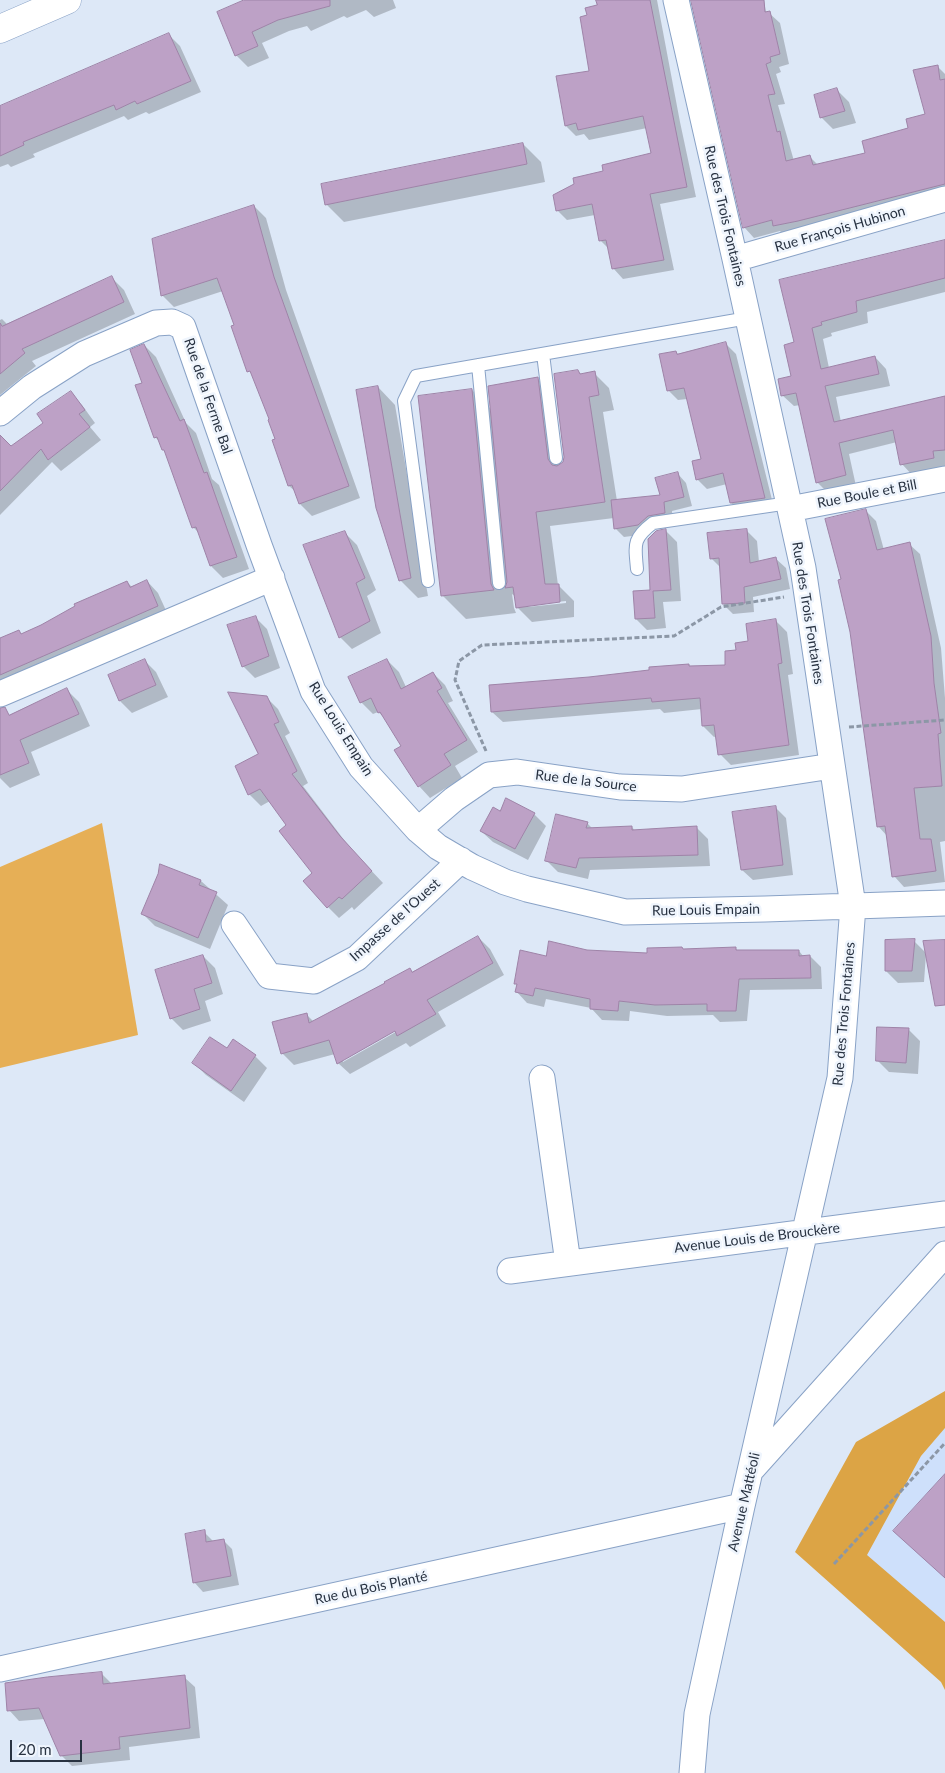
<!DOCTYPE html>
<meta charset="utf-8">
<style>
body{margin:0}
#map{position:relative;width:945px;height:1773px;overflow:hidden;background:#dde8f7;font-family:Lato,sans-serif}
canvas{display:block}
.scale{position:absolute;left:10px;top:1740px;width:72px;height:22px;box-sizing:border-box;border:2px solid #283241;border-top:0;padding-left:6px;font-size:15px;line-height:18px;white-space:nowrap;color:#283241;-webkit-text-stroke:4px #eff5fd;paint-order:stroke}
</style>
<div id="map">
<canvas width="945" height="1773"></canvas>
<div class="scale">20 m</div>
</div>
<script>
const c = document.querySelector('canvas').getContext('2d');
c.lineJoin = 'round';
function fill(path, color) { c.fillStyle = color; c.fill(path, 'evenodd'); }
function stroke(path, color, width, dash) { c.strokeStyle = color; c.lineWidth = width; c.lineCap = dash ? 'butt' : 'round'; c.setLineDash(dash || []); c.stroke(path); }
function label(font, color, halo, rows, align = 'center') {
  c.font = font + ' Lato,sans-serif'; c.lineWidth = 5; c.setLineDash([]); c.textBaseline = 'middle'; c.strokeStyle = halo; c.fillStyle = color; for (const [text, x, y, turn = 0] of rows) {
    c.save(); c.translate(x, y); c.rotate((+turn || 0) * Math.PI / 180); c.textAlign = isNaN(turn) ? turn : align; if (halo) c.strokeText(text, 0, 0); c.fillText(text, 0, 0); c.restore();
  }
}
const built = new Path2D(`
 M945,1428v217l-108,-99z`);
const green = new Path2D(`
 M102,823l36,212 -138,33v-201z`);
const forest = new Path2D(`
 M945,1391v37l-24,28 -54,99 78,67v68l-4,-8 -146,-130 61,-110z`);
const shadow = new Path2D(`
 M247,0h146l3,8 -22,9 -8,-7 -19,8 -3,-2 -33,15 -4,-5 -18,5 -27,12 7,15 -21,9 -12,-12 -18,-43z
 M596,0h61l23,122 16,75 -36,7 14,66 -51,9 -10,-11 -4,-19 -9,-9 -5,-25 -28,5 -10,-10 48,-38 47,-19 -5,-25 -58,12 -5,-6 -8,2 -10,-10 25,-54 -3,-56 9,-10z
 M692,0h72l2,13h3l11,10 9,41 -10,3 2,5 -5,2 9,30 -7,1 16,56 16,-4 8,8 49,-12 42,-24 18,-14 10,-49 8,8v123l-161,39 -4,-5 -26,7 -10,-11z
 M169,35l11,11 21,46 -52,22 -3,-2 -18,8 -4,-4 -91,38 2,3 -24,10 -3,-3 -8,3v-59z
 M837,90l12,12 7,21 -23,6 -12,-12z
 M523,144l18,18 4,20 -201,40 -18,-18z
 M254,206l12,12 20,72 74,208 -48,18 -12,-12 -4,-12 -7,-6 -12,-47 -23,-63 -5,-5 -13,-45 -13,-35 -49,16 -12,-12z
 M945,241v51l-78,20 1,11 -37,10 1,3 -9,3 6,29 46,-11 11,12 4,17 -54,11 5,25 104,-25v72l-32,7 -11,-12 -5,-22 -48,12 7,32 -28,7 -11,-11 -17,-77 -6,1 -12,-11 11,-18 3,-34 -16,-62z
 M112,278l12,12 11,24 -103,47 4,5 -36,29v-75l2,-1 6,6z
 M726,344l10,10 38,154 -33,5 -10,-10 -4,-19 -20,5 -10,-10 5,-19 -15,-61 -9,1 -10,-10 8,-38 3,3z
 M144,345l12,12 30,66 10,10 16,46 7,6 30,84 -26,9 -12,-12 -11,-32 -7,-7 -27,-75 -5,-9 -6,-6 -12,-53z
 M578,371l4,4 12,-2 15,15 5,22 -11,2 14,89 44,-5 17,-22 8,9 6,23 -20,5 1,11 -16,3 -10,9 -23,3 -9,-9 -1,-10 -64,8 8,59 16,16v16l-42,5 -15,-15 -1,-10 -4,-3 2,14 2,5 -50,6 -23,-23 29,-206 20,20 45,-32 15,15 9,72 3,-3zM566,601v2l-38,4v-2z
 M378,387l17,18 33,191 -10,2 -18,-18z
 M70,393l12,12 13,18 -5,4 11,13 -40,31 -9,-9 -52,53v-69l11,1 34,-24z
 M865,510l11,11 8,29 25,-6 11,10 21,94 4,50v143l-5,1 5,40 -41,5 -10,-11 -6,-39 -10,-11 -26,-195 -9,-51z
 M666,531l11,11 4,59 -18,1 3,26 -19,2 -11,-11 15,-28z
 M747,531l10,10 2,21 16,-4 11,10 4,21 -37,8 1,15 -21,2 -10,-10 -2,-36 -10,-10z
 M345,533l12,12 19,45 -9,6 14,37 -29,16 -12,-12z
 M147,581l11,12 11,24 -169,75v-53l18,-8 4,4 105,-53 6,6z
 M255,617l12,12 13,39 -25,10 -12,-12z
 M776,621l11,11 6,42 -5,1 11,80 -68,10 -11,-11 -3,-18 -3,1 -11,-11 -1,-17 -38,4 -4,-4 -157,13 -11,-10 97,-33 100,-14 2,2 36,-1 10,-15z
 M144,660l12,12 12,25 -36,16 -12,-12 -11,-25z
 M387,660l12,12 7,15 27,-14 12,12 8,16 -5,2 30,49 -23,14 7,12 -32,20 -11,-12 -16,-40 -17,-27 -8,-7 -5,2 -12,-12z
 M67,690l12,12 11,24 -59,26 9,23 -30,13 -10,-10v-58z
 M266,697l12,12 12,24 -5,3 23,47 -5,3 48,63 32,34 -29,27 -2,-3 -13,11 -11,-11 -14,-34 -26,-48 -18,-24 -9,5 -12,-12 11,-39z
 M506,800l28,14 12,12 -18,34 -35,-18 -12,-11 19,-19z
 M775,807l11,11 7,57 -40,5 -11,-10z
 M587,823l6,6 39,-2 3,4 61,-4 12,12 2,27 -120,4 -2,9 -30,-7 -12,-12z
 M161,866l40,15 27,24 -18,44 -55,-23 -12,-12z
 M478,937l12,12 14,26 -66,37 8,14 -36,21 -4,-4 -56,31 -12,-11 -3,-9 -41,11 -12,-12 25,-38 7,7 73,-38 23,-15 3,4zM400,1027l1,2 -58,33v-3z
 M914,941l13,13 18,-13v52l-19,-39 -2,28 -26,1 -12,-12z
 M736,949l3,3 60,-1 5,6 6,-1 11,11 1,22 -72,1 -3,31 -27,1 -7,-7 -46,1 -37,-5 -1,10 -27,-1 -11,-12 -45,-9 -2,8 -17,-4 -11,-12 2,-6 -3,-2 31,-26 41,-6 62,4z
 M203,956l12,12 8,26 -18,7 6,20 -28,9 -12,-12z
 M908,1029l12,12 -2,33 -29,-2 -12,-12z
 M227,1049l28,7 12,12 -23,34 -38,-27 -12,-12z
 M204,1532l9,9 10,-1 9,9 7,36 -36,7 -9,-10z
 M101,1673l11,11 72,-7 11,10 5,51 -71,9 1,13 -58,6 -11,-11 -16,-36 -26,2 -10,-11z`);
const building = new Path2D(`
 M244,0h86v6l-52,14 -26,12 6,14 -23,10 -18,-44z
 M596,0h54l37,187 -37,7 14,66 -52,9 -6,-29 -7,1 -7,-37 -36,7 -3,-16 21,-11 -1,-6 30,-7 -1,-6 49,-12 -8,-37 -65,14 -2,-7 -11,3 -9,-50 33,-5 -9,-54 7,-2 -2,-7 12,-3z
 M691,0h73l1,12 5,-1 10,43 -10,3 1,5 -5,2 9,30 -7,1 9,37 3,-1 6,30 24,-6 3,10 52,-12 -3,-12 46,-13 -2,-9 19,-5 -12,-44 25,-5 2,15 5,-1v105l-147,37 -25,5 -1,-6 -29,8z
 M169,33l22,48 -54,23 -2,-3 -19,9 -2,-5 -91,37 1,3 -24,11v-50z
 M837,88l8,23 -25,7 -6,-23z
 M523,143l4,21 -202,41 -4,-21z
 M254,205l20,72 75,209 -50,18 -7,-19 -4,1 -16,-46 3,-1 -7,-19 1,-1 -19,-48 -3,1 -16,-46 3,-1 -17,-47 -56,18 -9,-57z
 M945,240v38l-89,23 1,11 -36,10 1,3 -10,3 9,41 54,-13 4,18 -54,12 9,36 111,-26v54l-12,1 1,7 -34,7 -7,-35 -54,13 7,32 -30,8 -20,-90 -15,3 -3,-17 13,-3 -7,-31 10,-3 -15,-62z
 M112,276l12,26 -102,47 3,4 -25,21v-51l2,3z
 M726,342l39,156 -35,5 -7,-30 -27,7 -4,-19 9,-2 -17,-71 -17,3 -8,-37 17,-3 1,3z
 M144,344l36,77 4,-2 20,54 3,-1 30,85 -27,9 -14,-39 -4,1 -28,-78h-2l-5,-13 -3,1 -19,-53 7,-2 -12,-33z
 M578,370l2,4 15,-3 4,24 -10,2 16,105 -69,10 9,72h14l1,18 -44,6 -3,-21 -8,1 2,-6 -19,-196 50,-9 10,82 4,6 5,1 6,-4 1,-5 -10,-83z
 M378,386l33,192 -12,3 -23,-73 -20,-118z
 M472,389l19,195 3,6 -53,6 -23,-200z
 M71,391l14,19 -6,4 11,13 -42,33 -7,-11 -41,42v-56l11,11 32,-23 -6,-9z
 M678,472l6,25 -20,5 1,11 -17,3 -10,9 -24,4 -3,-29 49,-5 -5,-17z
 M866,509l11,41 33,-8 21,94 3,47 7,50 -3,1 4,52 -28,2 6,51h11l5,32 -44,6 -7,-51 -8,1 -27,-195 -12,-52 3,-1 -16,-60z
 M666,529l5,61 -18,1 2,27 -20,1 -2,-28 17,-1 -2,-51 8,-8z
 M747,529l3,34 26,-6 5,22 -37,8 1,16 -23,1 -3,-46 -9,1 -3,-26z
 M345,531l20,47 -9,5 14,38 -31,17 -36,-93z
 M147,580l11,26 -158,69v-37l19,-8 2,4 20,-9 34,-19 -1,-2 53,-23 3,6z
 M256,616l13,40 -27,11 -15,-42z
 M776,619l6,44 -4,1 11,81 -71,10 -4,-30 -12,1 -2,-28 -48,4 -1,-4 -160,14 -2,-27 100,-8 60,-7v-3l40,-3v2l36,-1v-14l11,-1 -1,-7 13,-2 -2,-17z
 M145,659l11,26 -37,16 -11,-26z
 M387,659l14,30 32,-17 9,16 -5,3 30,49 -23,14 7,11 -33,22 -24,-37 7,-4 -21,-34 -2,1 -7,-15 -11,5 -12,-26z
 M67,688l12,26 -59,26 9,23 -29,12v-67l5,-1 4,8z
 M228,692l39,4 12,26 -5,2 23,47 -5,3 48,62 32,35 -30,28 -3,-2 -12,11 -24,-27 9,-8 -33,-42 7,-6 -26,-36 -12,6 -13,-29 23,-12z
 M506,798l29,15 -20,36 -35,-18 13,-24 7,4z
 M776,806l7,59 -42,5 -9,-58z
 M556,814l32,8 -2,6 46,-2v4l65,-4 1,29 -119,3 -3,10 -31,-7z
 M160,864l41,16 -2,5 18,7 -19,46 -57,-24 17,-40z
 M478,936l15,27 -66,37 9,14 -39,22 -2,-5 -58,33 -8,-24 -48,14 -9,-32 35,-9 2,10 76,-40 -1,-1 26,-14 2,4z
 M915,939l-3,32h-27v-31z
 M945,940v65l-10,1 -12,-65z
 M549,941l38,9 60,3v-5l35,-1 1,2 53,-2v3h63v6l11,-1 1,23 -72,1 -3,32h-29v-7l-52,1 -36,-4 -1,10 -28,-2v-10l-55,-11 -2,8 -18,-4 2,-8h-3l6,-34 26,6z
 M203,955l9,28 -18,6 6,20 -30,10 -15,-49z
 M877,1027l32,1 -3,35 -30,-2z
 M210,1037l17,11 6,-9 23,16 -25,36 -39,-28z
 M945,1474v104l-52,-47z
 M205,1530l1,12 18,-3 7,37 -38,7 -8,-49z
 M102,1672l1,12 82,-9 5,53 -71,9 1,12 -60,7 -21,-48 -32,3 -2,-28 42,-6z`);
const path = new Path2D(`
 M849,727l96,-7
 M486,751l-31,-71 4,-19 23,-16 192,-9 47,-29 63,-10
 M834,1564l111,-121`);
const lane = new Path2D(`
 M543,354l13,104
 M478,365l21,218
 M637,569c-2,-24 -5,-30 16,-46l136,-20
 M428,581l-24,-180 12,-25 332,-58`);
const street = new Path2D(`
 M676,0l59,259 68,309 50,338 -13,172 -98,428 -45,208 -5,59
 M735,259l210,-60
 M0,413l32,-26 52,-33 72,-31 16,-1 11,5 76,218 54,146 48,76 57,63 20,17 34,20 33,15 22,7 98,23 140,-3 180,-6
 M790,509l155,-30
 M0,694l272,-116
 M418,830l36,-31 35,-24 28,-3 103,15 62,2 150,-23
 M234,924l35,52 45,5 43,-23 104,-98
 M542,1078l26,185
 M510,1271l435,-57
 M753,1468l192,-214
 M0,1669l742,-163`);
const secondary = new Path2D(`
 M0,29l67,-29`);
const streetNames = [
 ["Rue des Trois Fontaines",725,216,77],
 ["Rue François Hubinon",840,229,-16],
 ["Rue de la Ferme Bal",208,396,71],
 ["Rue Boule et Bill",867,494,-11],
 ["Rue des Trois Fontaines",808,613,81],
 ["Rue Louis Empain",341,729,58],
 ["Rue de la Source",586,781,7],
 ["Rue Louis Empain",706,910,-1],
 ["Impasse de l'Ouest",395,920,-42],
 ["Rue des Trois Fontaines",844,1014,-85],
 ["Avenue Louis de Brouckère",757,1238,-7],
 ["Avenue Mattéoli",744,1502,-77],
 ["Rue du Bois Planté",371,1588,-12]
];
fill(built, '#cee0fb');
fill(green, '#e6af56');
fill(forest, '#dca445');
fill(shadow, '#0003');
fill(building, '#bda1c6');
stroke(building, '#9e83a7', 1);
stroke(lane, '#89a2c6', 14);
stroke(street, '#89a2c6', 27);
stroke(secondary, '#89a2c6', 29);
stroke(path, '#8c97a6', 3, [5, 2.5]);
stroke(lane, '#fff', 12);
stroke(street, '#fff', 25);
stroke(secondary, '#fff', 28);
label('14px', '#283241', '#eff5fd', streetNames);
</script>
